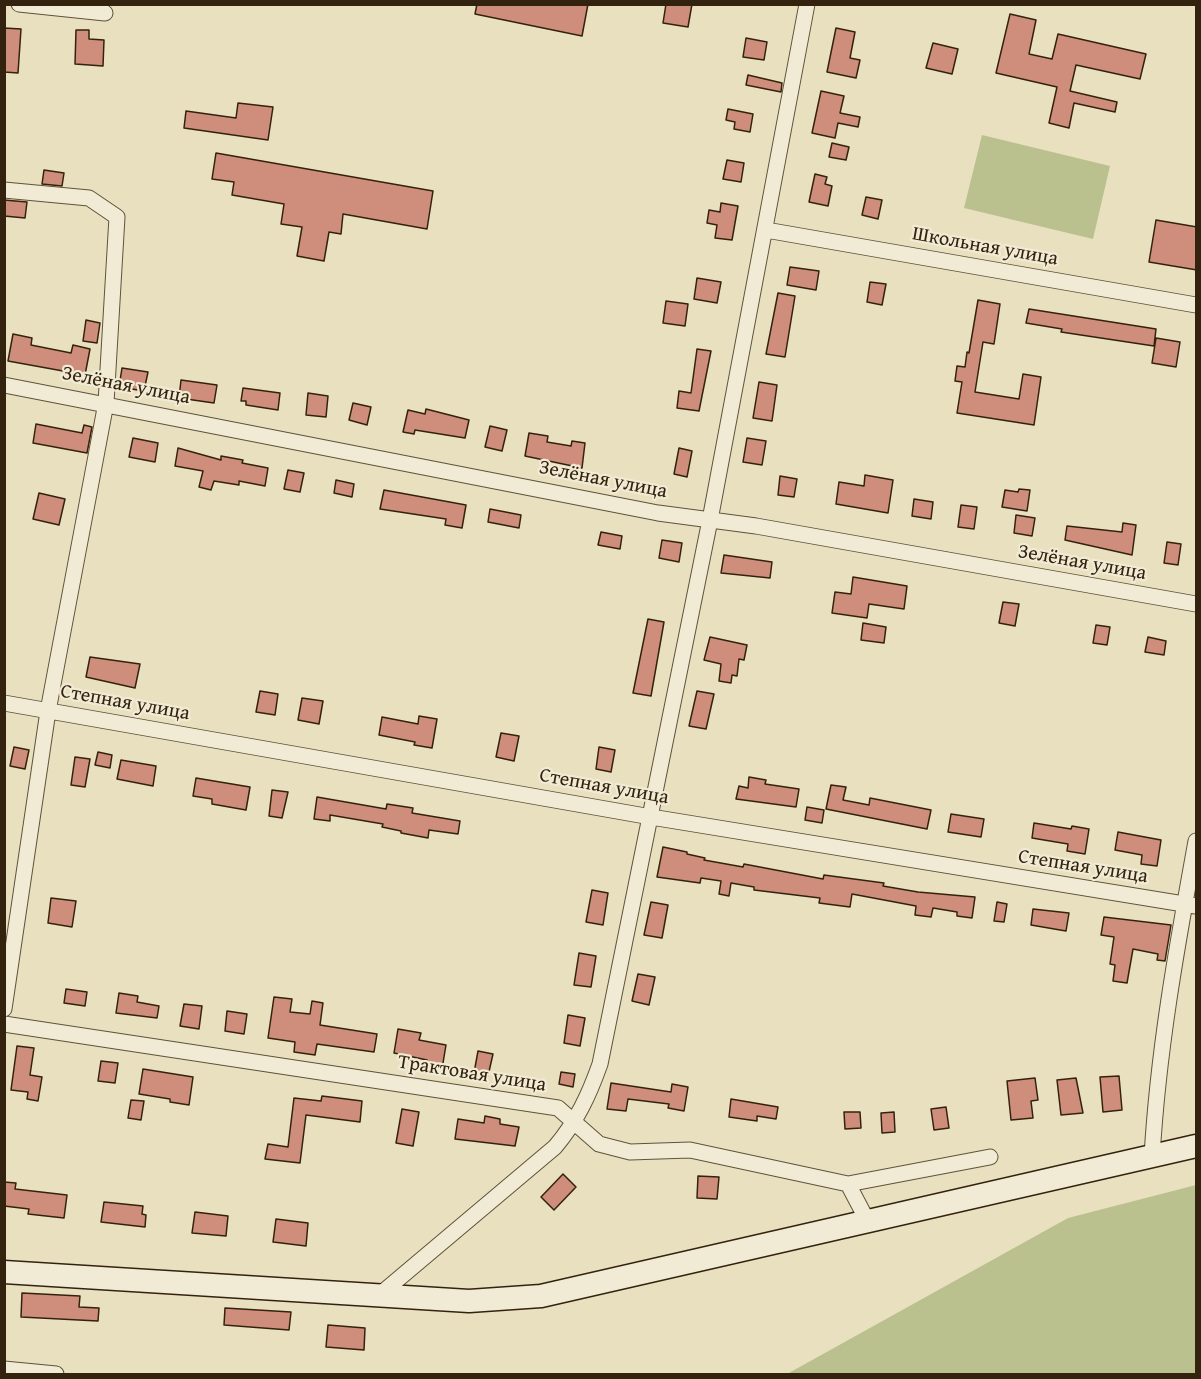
<!DOCTYPE html>
<meta charset="utf-8">
<style>
body{margin:0}
#map{position:relative;width:1201px;height:1379px;overflow:hidden;background:#e9e0bf;font-family:"Gentium Book Plus",serif}
canvas{display:block}
.frame{position:absolute;inset:0;border:6px solid #33230e;pointer-events:none}
</style>
<div id="map">
<canvas width="1201" height="1379"></canvas>
<div class="frame"></div>
</div>
<script>
const c = document.querySelector('canvas').getContext('2d');
c.lineJoin = 'round';
function fill(path, color) { c.fillStyle = color; c.fill(path, 'evenodd'); }
function stroke(path, color, width, dash) { c.strokeStyle = color; c.lineWidth = width; c.lineCap = dash ? 'butt' : 'round'; c.setLineDash(dash || []); c.stroke(path); }
function label(font, color, halo, rows, align = 'center') {
  c.font = font + ' "Gentium Book Plus",serif'; c.lineWidth = 4.5; c.setLineDash([]); c.textBaseline = 'middle'; c.strokeStyle = halo; c.fillStyle = color; for (const [text, x, y, turn = 0] of rows) {
    c.save(); c.translate(x, y); c.rotate((+turn || 0) * Math.PI / 180); c.textAlign = isNaN(turn) ? turn : align; if (halo) c.strokeText(text, 0, 0); c.fillText(text, 0, 0); c.restore();
  }
}
const green = new Path2D(`
 M982,135l128,31 -17,73 -129,-31z
 M1196,1185v189h-409l281,-156z`);
const building = new Path2D(`
 M477,4h111l-6,32 -107,-22z
 M666,4h26l-4,23 -25,-4z
 M1010,14l26,6 -7,34 23,5 6,-25 88,20 -6,25 -64,-14 -6,26 47,11 -2,10 -41,-9 -5,25 -20,-5 8,-36 -61,-14z
 M4,28l17,1 -3,44 -14,-1z
 M836,28l19,4 -5,26 10,2 -4,18 -29,-6z
 M76,30h13v9l15,1 -1,26 -28,-2z
 M746,38l21,4 -3,18 -21,-3z
 M933,43l25,6 -6,25 -26,-6z
 M748,75l34,8 -1,9 -35,-7z
 M821,91l23,5 -4,17 20,4 -2,10 -20,-4 -3,15 -23,-5z
 M238,103l35,4 -5,33 -84,-12 2,-17 50,7z
 M728,109l25,5 -3,18 -16,-3 1,-7 -9,-2z
 M832,143l17,4 -3,13 -17,-3z
 M216,153l217,38 -6,38 -84,-15 -2,20 -12,-2 -5,29 -27,-5 5,-29 -21,-3 3,-20 -52,-9 2,-13 -22,-3z
 M727,160l17,3 -3,19 -18,-3z
 M44,170l20,3 -2,13 -20,-2z
 M815,174l12,3 -2,7 7,2 -4,20 -19,-4z
 M866,197l16,3 -4,19 -16,-4z
 M4,200l23,2 -2,16 -21,-2z
 M721,203l17,3 -6,34 -17,-2 2,-13 -10,-2 2,-13 11,2z
 M1156,220l41,7v43l-48,-8z
 M790,267l29,4 -3,19 -29,-5z
 M697,278l24,4 -4,21 -23,-4z
 M870,282l16,2 -4,21 -15,-3z
 M778,293l17,3 -10,61 -19,-3z
 M978,300l22,4 -6,40 -11,-2 -8,50 44,7 4,-25 18,3 -7,48 -77,-12 5,-31 -7,-1 2,-15 8,1 2,-15 2,1z
 M666,301l22,3 -3,22 -22,-3z
 M1029,309l127,20 -2,17 -93,-14 1,-3 -36,-6z
 M86,320l14,3 -3,20 -14,-2z
 M13,334l19,4 -1,7 40,8 2,-8 17,4 -5,26 -77,-14z
 M1156,338l24,4 -4,25 -24,-4z
 M697,349l14,2 -12,60 -22,-3 2,-17 12,2z
 M122,368l26,4 -4,19 -25,-4z
 M181,380l36,5 -3,18 -35,-5z
 M759,382l18,3 -5,36 -19,-3z
 M243,388l37,5 -2,17 -32,-5v-4h-5z
 M308,393l20,3 -2,21 -20,-2z
 M353,403l18,4 -4,18 -18,-5z
 M426,409l43,11 -4,18 -50,-8 -1,4 -11,-2 5,-22 17,4z
 M36,424l46,9 2,-8 8,2 -5,26 -54,-10z
 M490,426l17,4 -5,21 -17,-4z
 M529,433l19,3 -1,6 24,4 1,-5 13,2 -3,25 -57,-12z
 M133,438l25,5 -3,19 -26,-5z
 M747,438l19,3 -4,24 -19,-3z
 M178,448l43,12v-4l22,4 -1,3 26,5 -3,18 -26,-5v4l-25,-4 -3,9 -12,-3 4,-16 -28,-5z
 M679,448l13,3 -5,26 -13,-3z
 M288,470l16,3 -4,19 -16,-3z
 M865,475l28,5 -5,33 -52,-9 3,-22 25,4z
 M780,476l17,3 -3,18 -16,-2z
 M336,480l18,4 -2,13 -18,-4z
 M1019,489l11,1 -3,21 -25,-4 3,-17 13,2z
 M384,490l82,15 -4,23 -17,-3 1,-6 -66,-10z
 M39,493l26,6 -6,26 -26,-6z
 M914,499l19,3 -2,17 -19,-3z
 M961,505l16,2 -3,22 -16,-2z
 M490,509l31,6 -2,13 -31,-6z
 M1016,515l19,3 -3,18 -18,-3z
 M1123,523l13,2 -4,30 -67,-15 2,-14 55,6z
 M601,532l21,4 -2,13 -22,-4z
 M662,540l20,3 -3,19 -20,-4z
 M1167,542l14,2 -3,21 -14,-2z
 M724,555l48,7 -2,16 -49,-5z
 M853,577l54,9 -3,23 -35,-5 -2,14 -35,-5 3,-21 16,2z
 M1003,602l16,2 -4,22 -16,-3z
 M648,619l16,3 -13,74 -18,-3z
 M863,623l23,4 -2,16 -23,-3z
 M1096,625l14,2 -3,18 -14,-2z
 M710,637l37,8 -3,15 -5,-1 -2,17 -5,-1 -1,8 -12,-2 2,-17 -17,-4z
 M1148,637l18,4 -2,14 -19,-3z
 M90,657l50,7 -5,24 -49,-11z
 M260,691l18,3 -3,21 -19,-3z
 M697,691l17,3 -8,35 -17,-3z
 M302,698l21,3 -4,23 -21,-4z
 M419,716l18,3 -5,29 -18,-3 1,-3 -36,-7 3,-18 36,7z
 M501,733l18,3 -5,25 -18,-4z
 M14,747l15,3 -4,19 -15,-3z
 M599,747l16,3 -4,22 -15,-3z
 M98,752l14,3 -2,13 -15,-3z
 M75,757l15,2 -5,28 -14,-2z
 M121,760l35,6 -3,20 -36,-7z
 M749,777l17,3 -1,4 34,5 -3,18 -60,-8 3,-13 9,2z
 M196,778l54,9 -4,23 -34,-6v-5l-19,-3z
 M831,785l15,2 -3,13 26,5 1,-7 61,12 -4,19 -101,-20z
 M272,790l16,2 -6,26 -13,-2z
 M317,797l69,12 1,-5 26,4 -1,5 48,8 -2,13 -29,-4 -1,8 -27,-5v-2l-19,-4 1,-3 -53,-9v6l-16,-2z
 M807,807l17,3 -2,13 -17,-3z
 M951,814l33,5 -3,18 -33,-5z
 M1034,823l37,6 1,-3 17,3 -4,25 -18,-3 1,-7 -36,-6z
 M1118,832l43,8 -4,26 -16,-2 1,-9 -27,-5z
 M663,847l24,5v2l18,4 -1,2 39,7 1,-3 79,15 1,-4 60,8 -1,3 35,6 57,5 -3,21 -15,-2v-4l-24,-4 -2,9 -16,-2 1,-9 -64,-12 -2,13 -31,-4 1,-5 -66,-8v-3l-23,-4 -2,13 -10,-2 2,-13 -20,-3 -1,5 -43,-6z
 M592,890l16,3 -5,32 -17,-3z
 M51,898l25,3 -4,26 -24,-4z
 M651,902l17,3 -6,33 -18,-3z
 M997,902l10,2 -3,18 -10,-1z
 M1033,909l36,4 -3,18 -35,-6z
 M1104,917l67,8 -6,36 -8,-1 1,-6 -25,-5 -6,34 -14,-2 2,-16 -5,-1 4,-27 -13,-2z
 M579,953l17,3 -5,31 -17,-2z
 M638,974l17,3 -6,28 -17,-4z
 M66,989l21,3 -2,14 -21,-3z
 M119,993l19,3 -1,6 22,4 -2,12 -41,-5z
 M274,997l18,2 -2,13 20,2 2,-13 11,2 -3,22 57,9 -3,18 -57,-8 -2,11 -21,-3 1,-10 -27,-4z
 M184,1004l18,2 -3,23 -19,-3z
 M227,1011l20,3 -3,20 -19,-3z
 M568,1015l17,3 -5,28 -16,-3z
 M398,1029l23,4 -2,7 27,5 -4,24 -16,-3 1,-6 -33,-7z
 M17,1046l17,2 -4,27 12,2 -4,24 -11,-2 1,-7 -17,-2z
 M478,1051l15,3 -5,22 -14,-3z
 M101,1061l17,2 -3,20 -17,-2z
 M143,1069l50,8 -4,28 -19,-3v-3l-31,-5z
 M561,1072l14,2 -2,13 -14,-3z
 M1119,1076l3,34 -19,2 -3,-35z
 M1035,1078l3,22 -7,1 2,17 -22,2 -4,-39z
 M1076,1078l7,35 -22,2 -4,-35z
 M611,1083l60,9 1,-8 16,3 -4,24 -16,-3 1,-4 -41,-5 -2,12 -19,-2z
 M322,1096l40,5 -2,21 -54,-7 -6,48 -35,-4 3,-15 20,3 6,-49 27,3z
 M731,1099l47,8 -2,12 -19,-3v5l-28,-4z
 M131,1100l13,1 -3,19 -13,-2z
 M946,1107l3,21 -15,2 -3,-21z
 M402,1109l17,3 -6,34 -17,-3z
 M844,1112h16l1,16 -16,1z
 M894,1112l1,20 -13,1 -1,-20z
 M485,1116l15,3v5l19,3 -4,19 -60,-7 3,-20 26,4z
 M563,1174l13,13 -22,23 -13,-13z
 M698,1176l21,1 -2,22 -20,-1z
 M4,1182l12,1 -1,6 52,6 -3,23 -36,-4 1,-5 -25,-3z
 M104,1202l39,4 -1,8 4,1 -1,12 -44,-5z
 M195,1212l33,4 -2,20 -34,-3z
 M276,1219l32,4 -2,23 -33,-4z
 M22,1293l58,3 -1,11 20,1 -1,13 -77,-4z
 M225,1308l66,4 -2,18 -65,-5z
 M328,1325l37,3 -1,22 -38,-3z`);
const minor = new Path2D(`
 M19,4l86,9
 M4,190l85,8 28,19 -11,186 -58,308 -44,298
 M766,230l430,75
 M4,385l654,128 98,13 440,78
 M4,703l647,114 545,89
 M4,1024l554,84 41,36 31,8 60,-2 158,34 142,-27
 M1152,1157c6,-107 25,-211 44,-316
 M848,1184l20,38
 M377,1297l178,-150c22,-26 34,-52 45,-83l110,-544 97,-516
 M4,1369l52,5`);
const secondary = new Path2D(`
 M4,1272l465,29 72,-5 655,-150`);
const streetNames = [
 ["Школьная улица",985,247,10],
 ["Зелёная улица",126,386,11],
 ["Зелёная улица",603,480,11],
 ["Зелёная улица",1082,563,10],
 ["Степная улица",125,703,10],
 ["Степная улица",604,787,10],
 ["Степная улица",1083,867,9],
 ["Трактовая улица",472,1074,9]
];
fill(green, '#bac18f');
fill(building, '#cf8d7b');
stroke(building, '#33230e', 1.5);
stroke(minor, '#60523a', 17);
stroke(secondary, '#33230e', 25);
stroke(minor, '#f1ebd5', 15);
stroke(secondary, '#f1ebd5', 22);
label('20px', '#33230e', '#f1ebd5', streetNames);
</script>
